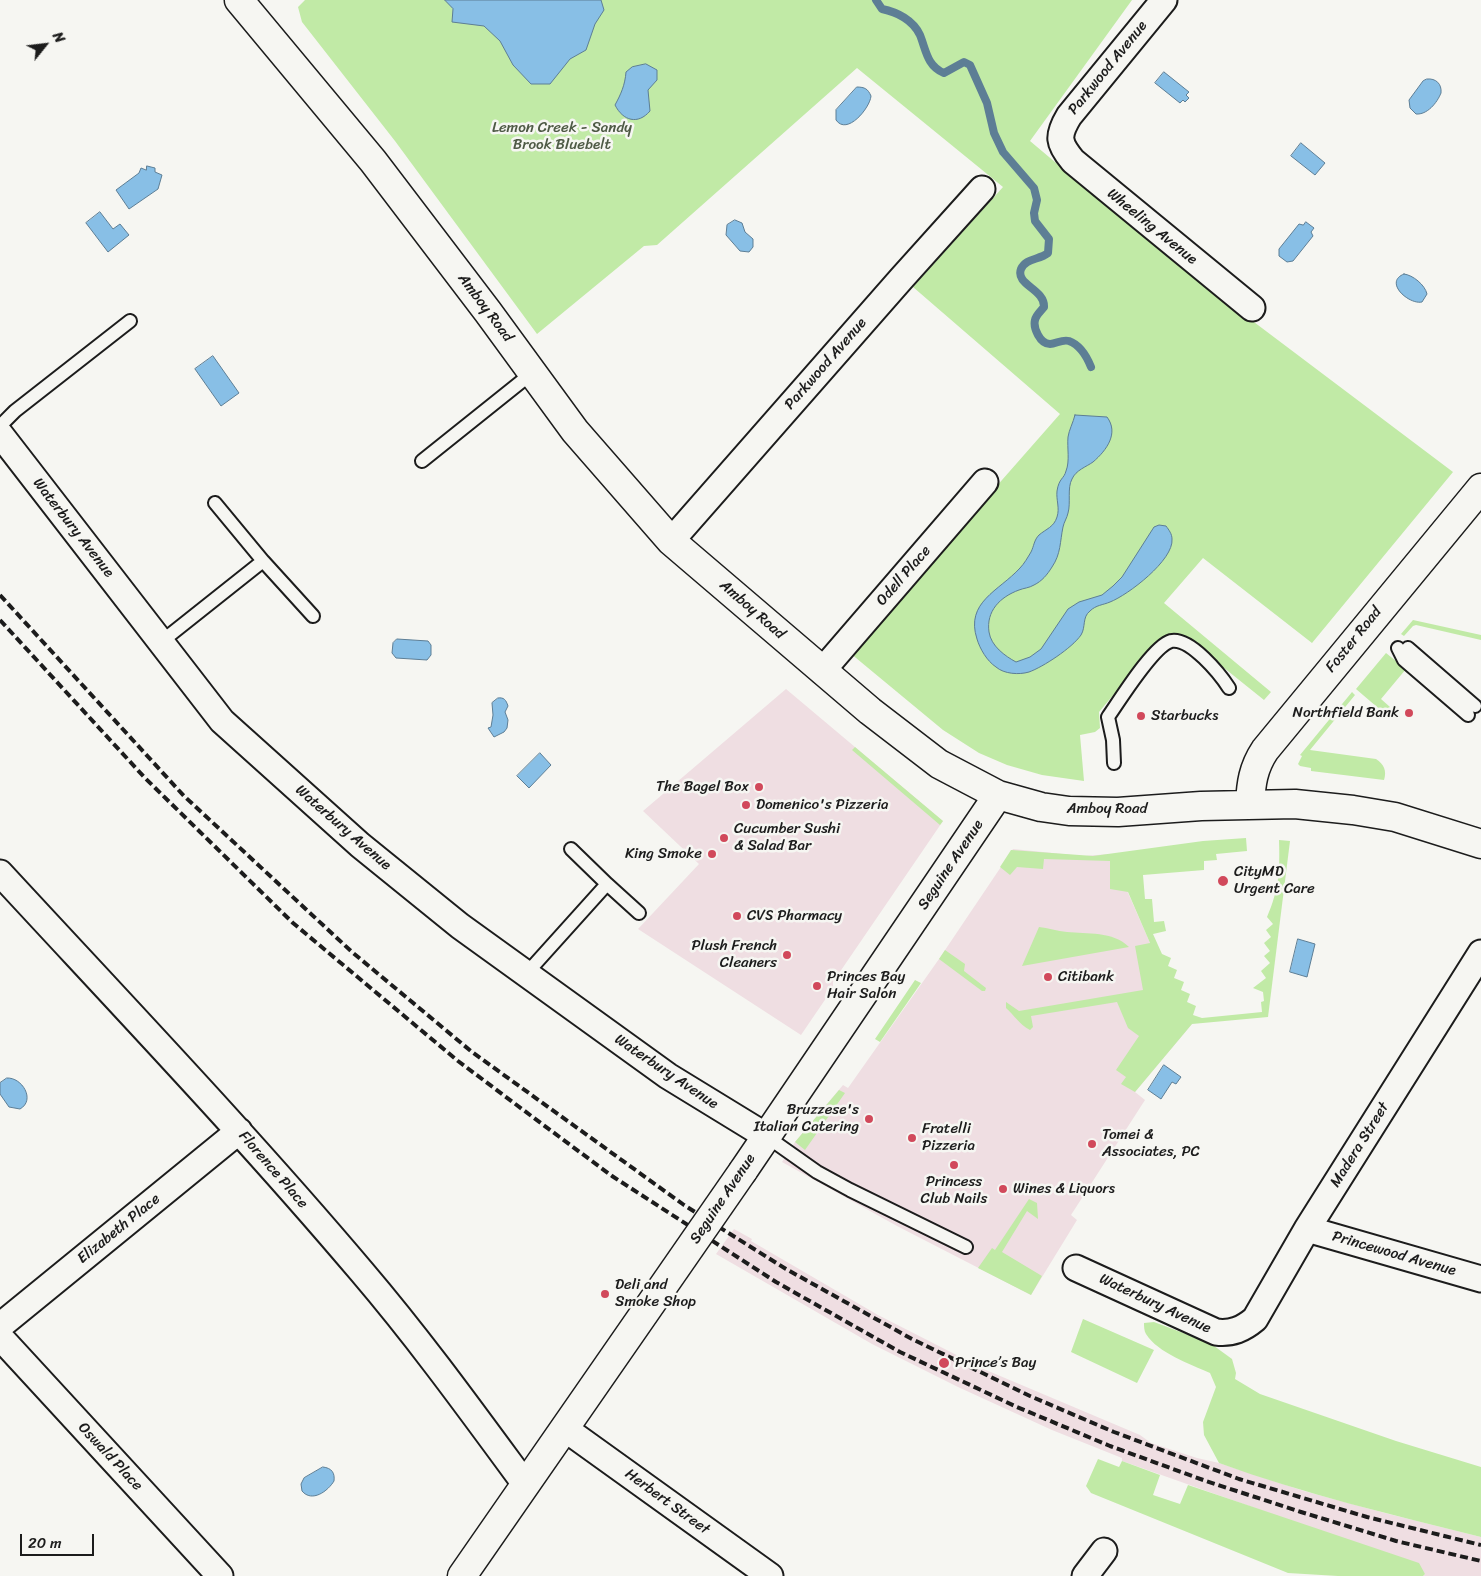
<!DOCTYPE html>
<meta charset="utf-8">
<style>
body{margin:0}
#map{position:relative;width:1481px;height:1576px;overflow:hidden;background:#f6f6f2;font-family:Sriracha,sans-serif}
canvas{display:block}
.north{position:absolute;left:20px;top:20px;width:50px;height:50px;-webkit-text-stroke:4px #f6f6f2;paint-order:stroke;rotate:61deg;font-size:14px;font-weight:700;line-height:20px;text-align:center;color:#1c1c1c}
.north::after{content:'';display:block;margin:auto;width:18px;height:22px;background:#1c1c1c;clip-path:polygon(50% 0,100% 100%,50% 72%,0 100%)}
.scale{position:absolute;left:20px;top:1534px;width:74px;height:22px;box-sizing:border-box;border:2px solid #1c1c1c;border-top:0;padding-left:6px;font-size:15px;line-height:18px;white-space:nowrap;color:#1c1c1c;-webkit-text-stroke:4px #f6f6f2;paint-order:stroke}
</style>
<div id="map">
<canvas width="1481" height="1576"></canvas>
<div class="north">N</div>
<div class="scale">20 m</div>
</div>
<script>
const c = document.querySelector('canvas').getContext('2d');
c.lineJoin = 'round';
function fill(path, color) { c.fillStyle = color; c.fill(path, 'evenodd'); }
function stroke(path, color, width, dash) { c.strokeStyle = color; c.lineWidth = width; c.lineCap = dash ? 'butt' : 'round'; c.setLineDash(dash || []); c.stroke(path); }
function label(font, color, halo, rows, align = 'center') {
  c.font = font + ' Sriracha,sans-serif'; c.lineWidth = 5; c.setLineDash([]); c.textBaseline = 'middle'; c.strokeStyle = halo; c.fillStyle = color; for (const [text, x, y, turn = 0] of rows) {
    c.save(); c.translate(x, y); c.rotate((+turn || 0) * Math.PI / 180); c.textAlign = isNaN(turn) ? turn : align; if (halo) c.strokeText(text, 0, 0); c.fillText(text, 0, 0); c.restore();
  }
}
const built = new Path2D(`
 M786,689l157,132 -110,161v6l-32,47 -163,-106 61,-65 -56,-53z
 M1013,849l70,7 28,-2 39,89 42,81 -57,68 10,8 -74,115 6,5 -46,75 -134,-69 -115,-64 13,-20 48,-57 5,3 91,-129z
 M734,1229l18,10 -1,2 127,74 108,55 154,65 11,8 46,15 22,5 85,28 81,22 96,24v39h-58l2,-2 -128,-51 -175,-62v-3l-70,-28 -94,-43 -86,-43 -156,-90z`);
const green = new Path2D(`
 M305,0h827l-102,141 139,117 284,214 -141,171 -109,-85 -39,45 107,89 -7,8 -76,-61 -37,11 -52,62 1,16 -5,4 -15,3 4,46 -42,-6 -35,-10 -28,-12 -36,-23 -93,-77 210,-239 -147,-127 90,-100 -146,-119 -200,177 -13,1 -107,88 -142,-193 -93,-119 -4,-15z
 M1413,620l68,15v5l-65,-15 -3,1 -9,10 -3,-2z
 M1386,653l20,16 -25,30 9,8 -6,6 -28,-24z
 M1352,692l3,3 -45,55 66,9c8,5 11,12 8,21l-73,-9v-3l-11,-2 -2,-2 4,-8 -2,-1z
 M855,747l88,74 -3,4 -88,-75z
 M1246,838l1,13 -31,3 1,6 -13,1v9l-61,5 2,24h7l2,23 10,-1 2,10 -13,3 9,20 9,4 -3,8 9,4 -3,8 10,4 -3,8 9,4 -3,8 9,4 -3,9 9,3 60,-6 -1,-10 3,-1 -1,-9 -10,-4 13,-10 -5,-7 9,-8 -6,-7 6,-5 -6,-8 7,-6 -5,-7 7,-6 -6,-7c12,-27 13,-47 12,-77l11,1 -22,176 -76,7 -57,68 -14,-8 5,-7 -10,-7 23,-34 -11,-8 -11,-26 -86,14 2,11 -3,3c-11,-6 -15,-14 -24,-22v-6l13,9 124,-21 -8,-44 15,-3 -22,-51 -18,-3v-28l-66,-2 -1,10 -26,-2 -7,8 -10,-8 11,-17 82,6 110,-15z
 M1039,927c9,1 18,4 28,5 20,2 46,-1 62,15l-107,19z
 M945,950l20,14 -1,7 22,17 -1,3h-3l-43,-32z
 M915,980l6,3 -41,59 -5,-3z
 M839,1090l6,3 -40,57 -10,-8z
 M1029,1199l8,4 1,16 -11,-8 -25,41 40,24 -11,19 -53,-27 14,-20 3,2z
 M1083,1319l71,31 -17,33 -66,-31z
 M1154,1322l56,21 22,16 4,14 -1,6 25,15 136,47 85,26v70c-88,-22 -177,-43 -262,-74l-15,-28 -1,-13 13,-35 -6,-14c-20,-9 -52,-20 -64,-39 -2,-3 -2,-8 -2,-11z
 M1098,1459l21,8 3,-6 38,14 -7,20 27,9 8,-19 231,78 6,11 -2,2h-85l-50,-3 -197,-80 -5,-7z`);
const water = new Path2D(`
 M445,0h156l3,10 -9,14 -9,26 -16,9 -20,25h-19l-18,-19 -13,-24 -16,-15 -32,-4 1,-13z
 M646,64l11,6v10l-9,10 2,21c-12,14 -27,10 -35,-6 6,-11 10,-20 11,-33l6,-5z
 M1164,72l25,20 -3,3 3,3 -4,4 -2,-2 -3,3 -25,-20z
 M1427,79c9,-1 15,5 14,14 -4,10 -14,22 -25,21l-6,-6 -1,-8 14,-19z
 M857,87c8,0 11,2 14,9 -1,12 -24,40 -35,24v-10z
 M1301,143l24,20 -10,12 -24,-19z
 M147,166l8,2v4l7,3 -4,14 -29,20 -13,-19 23,-17 2,-5 5,2z
 M100,212l13,17 7,-5 9,11 -21,17 -22,-29z
 M735,220l7,3 3,9 8,7v8l-4,5 -9,-1 -14,-16 1,-10z
 M1306,222l8,6 -3,4 2,4 -20,25 -6,1 -8,-6v-7l20,-25 4,1z
 M1404,274c9,1 21,11 23,20l-5,8c-13,3 -39,-20 -18,-28z
 M213,356l26,37 -18,13 -26,-37z
 M1075,415l32,2c12,16 0,33 -14,45 -7,5 -17,8 -21,17 -5,9 -1,24 -4,34 -1,5 -4,9 -5,14 -3,14 -2,27 -11,40 -5,8 -10,14 -18,18 -5,3 -10,3 -15,5 -19,7 -33,21 -30,42 2,14 16,24 27,30l14,-5 11,-8 27,-40 11,-7 23,-7 11,-9 9,-9 32,-50 5,-2 7,1c3,4 6,8 6,13 2,21 -44,56 -62,63 -7,3 -14,3 -20,9 -8,6 -4,16 -9,24 -9,13 -38,32 -52,37 -10,3 -25,2 -33,-5 -9,-6 -16,-18 -19,-28 -12,-37 22,-48 43,-71 4,-4 8,-11 11,-16 3,-6 3,-12 8,-17 7,-6 15,-8 18,-18 3,-9 -1,-17 0,-26 2,-13 7,-12 9,-20 4,-10 1,-23 2,-34 1,-7 5,-14 7,-22z
 M397,639l31,2 3,4v10l-4,5 -31,-2 -4,-5 1,-10z
 M498,698c6,-1 8,2 10,8l-3,6 3,8 -1,8 -3,4 -10,5 -6,-9 3,-1 2,-12 -1,-12z
 M540,753l11,12 -22,23 -12,-12z
 M1298,939l17,5 -8,33 -17,-5z
 M1164,1065l17,12 -5,7 -4,-2 -11,17 -13,-9z
 M7,1078c15,-1 29,22 13,31l-11,-2 -9,-13v-11z
 M323,1467c9,1 12,6 11,14 -6,10 -22,22 -32,10l-1,-7 3,-6z`);
const stream = new Path2D(`
 M876,0l6,9c15,3 31,11 38,26 6,15 7,31 24,38l20,-11 6,3 17,38 7,30 9,19 31,36 3,12 -3,13 1,8 14,18 -1,14c-9,7 -22,5 -27,16 -6,16 24,20 23,38 -3,4 -8,8 -9,13 -2,8 5,24 15,24 6,0 12,-5 19,-3 11,4 18,16 22,26`);
const lane = new Path2D(`
 M0,426l15,-15 115,-90
 M422,461l110,-88
 M215,503l48,58
 M161,642l102,-81 50,55
 M1398,648l6,12 64,55
 M1408,648l67,58
 M1114,763l-1,-23 -5,-23c12,-17 45,-71 63,-76 19,-4 49,33 58,47
 M571,849l36,35
 M526,974l81,-90 32,29
 M766,1136l51,36 33,18 116,57`);
const street = new Path2D(`
 M1164,0l-95,116c-12,20 -11,27 4,45l179,147
 M0,434l222,287 138,124 100,81 208,150 98,60
 M671,541l230,-262 81,-90
 M822,671l163,-189
 M0,873c122,132 246,262 362,399 58,68 110,140 163,212
 M1307,1229l174,50
 M1076,1268l140,64c16,2 27,-3 39,-13l52,-90 174,-276
 M0,1326l239,-195
 M0,1337l220,239
 M564,1428l206,148
 M1085,1576l19,-25`);
const secondary = new Path2D(`
 M239,0l134,161 115,151 87,119 96,110 199,170 69,53 59,31 43,12 28,4 49,1 83,-6 94,-2 58,6 42,7 86,27
 M1250,804c1,-20 3,-36 15,-54l216,-262
 M743,1171l255,-376
 M462,1576l195,-281`);
const rail = new Path2D(`
 M0,595l184,201 168,156 120,100 212,153 102,64 126,70 118,57 84,36 125,47 128,38 114,28
 M0,620l145,158 148,145 165,138 76,57 78,58 164,106 124,70 117,55 93,39 96,35 95,31 95,29 85,20`);
const secondaryBridge = new Path2D(`
 M657,1295l86,-124`);
const markers = [
 [1409,713,5,"#d1495b"],
 [1141,716,5,"#d1495b"],
 [759,787,5,"#d1495b"],
 [746,805,5,"#d1495b"],
 [724,838,5,"#d1495b"],
 [712,854,5,"#d1495b"],
 [1223,881,6,"#d1495b"],
 [737,916,5,"#d1495b"],
 [787,955,5,"#d1495b"],
 [1048,977,5,"#d1495b"],
 [817,986,5,"#d1495b"],
 [869,1119,5,"#d1495b"],
 [912,1138,5,"#d1495b"],
 [1092,1144,5,"#d1495b"],
 [954,1165,5,"#d1495b"],
 [1003,1189,5,"#d1495b"],
 [605,1294,5,"#d1495b"],
 [944,1363,6,"#d1495b"]
];
const streetNames = [
 ["Parkwood Avenue",1108,68,-51],
 ["Wheeling Avenue",1152,227,39],
 ["Amboy Road",485,308,53],
 ["Parkwood Avenue",826,364,-49],
 ["Waterbury Avenue",73,528,52],
 ["Odell Place",904,576,-49],
 ["Amboy Road",752,610,41],
 ["Foster Road",1354,640,-51],
 ["Amboy Road",1107,809],
 ["Waterbury Avenue",343,828,41],
 ["Seguine Avenue",951,865,-56],
 ["Waterbury Avenue",666,1072,34],
 ["Madera Street",1360,1145,-58],
 ["Florence Place",273,1170,49],
 ["Seguine Avenue",723,1199,-56],
 ["Elizabeth Place",119,1229,-39],
 ["Princewood Avenue",1394,1254,16],
 ["Waterbury Avenue",1155,1304,25],
 ["Oswald Place",110,1457,47],
 ["Herbert Street",667,1502,36]
];
const parkNames = [
 ["Lemon Creek - Sandy",562,128],
 ["Brook Bluebelt",562,145]
];
const poiNames = [
 ["Northfield Bank",1399,713,"right"],
 ["Starbucks",1151,716],
 ["The Bagel Box",749,787,"right"],
 ["Domenico's Pizzeria",756,805],
 ["Cucumber Sushi",734,829],
 ["& Salad Bar",734,846],
 ["King Smoke",702,854,"right"],
 ["CityMD",1234,872],
 ["Urgent Care",1234,889],
 ["CVS Pharmacy",747,916],
 ["Plush French",777,946,"right"],
 ["Cleaners",777,963,"right"],
 ["Princes Bay",827,977],
 ["Hair Salon",827,994],
 ["Citibank",1058,977],
 ["Bruzzese's",859,1110,"right"],
 ["Italian Catering",859,1127,"right"],
 ["Fratelli",922,1129],
 ["Pizzeria",922,1146],
 ["Tomei &",1102,1135],
 ["Associates, PC",1102,1152],
 ["Princess",954,1182,"center"],
 ["Club Nails",954,1199,"center"],
 ["Wines & Liquors",1013,1189],
 ["Deli and",615,1285],
 ["Smoke Shop",615,1302],
 ["Prince’s Bay",955,1363]
];
fill(built, '#efdee2');
fill(green, '#c1eaa6');
fill(water, '#88bfe6');
stroke(water, '#5d7e95', 1);
stroke(stream, '#5d7e95', 8);
stroke(lane, '#1c1c1c', 16);
stroke(street, '#1c1c1c', 29);
stroke(secondary, '#1c1c1c', 31);
stroke(lane, '#f6f6f2', 12);
stroke(street, '#f6f6f2', 25);
stroke(secondary, '#f6f6f2', 28);
stroke(rail, '#1c1c1c', 4, [8, 4]);
stroke(secondaryBridge, '#1c1c1c', 31, []);
stroke(secondaryBridge, '#f6f6f2', 28);
for (const [x, y, r, color] of markers) { const dot = new Path2D(); dot.arc(x, y, r, 0, 2 * Math.PI); c.fillStyle = color; c.fill(dot); stroke(dot, '#f6f6f2', 2); }
label('15px', '#1c1c1c', '#f6f6f2', streetNames);
label('15px', '#4e5a45', '#f6f6f2', parkNames);
label('15px', '#1c1c1c', '#f6f6f2', poiNames, 'left');
</script>
